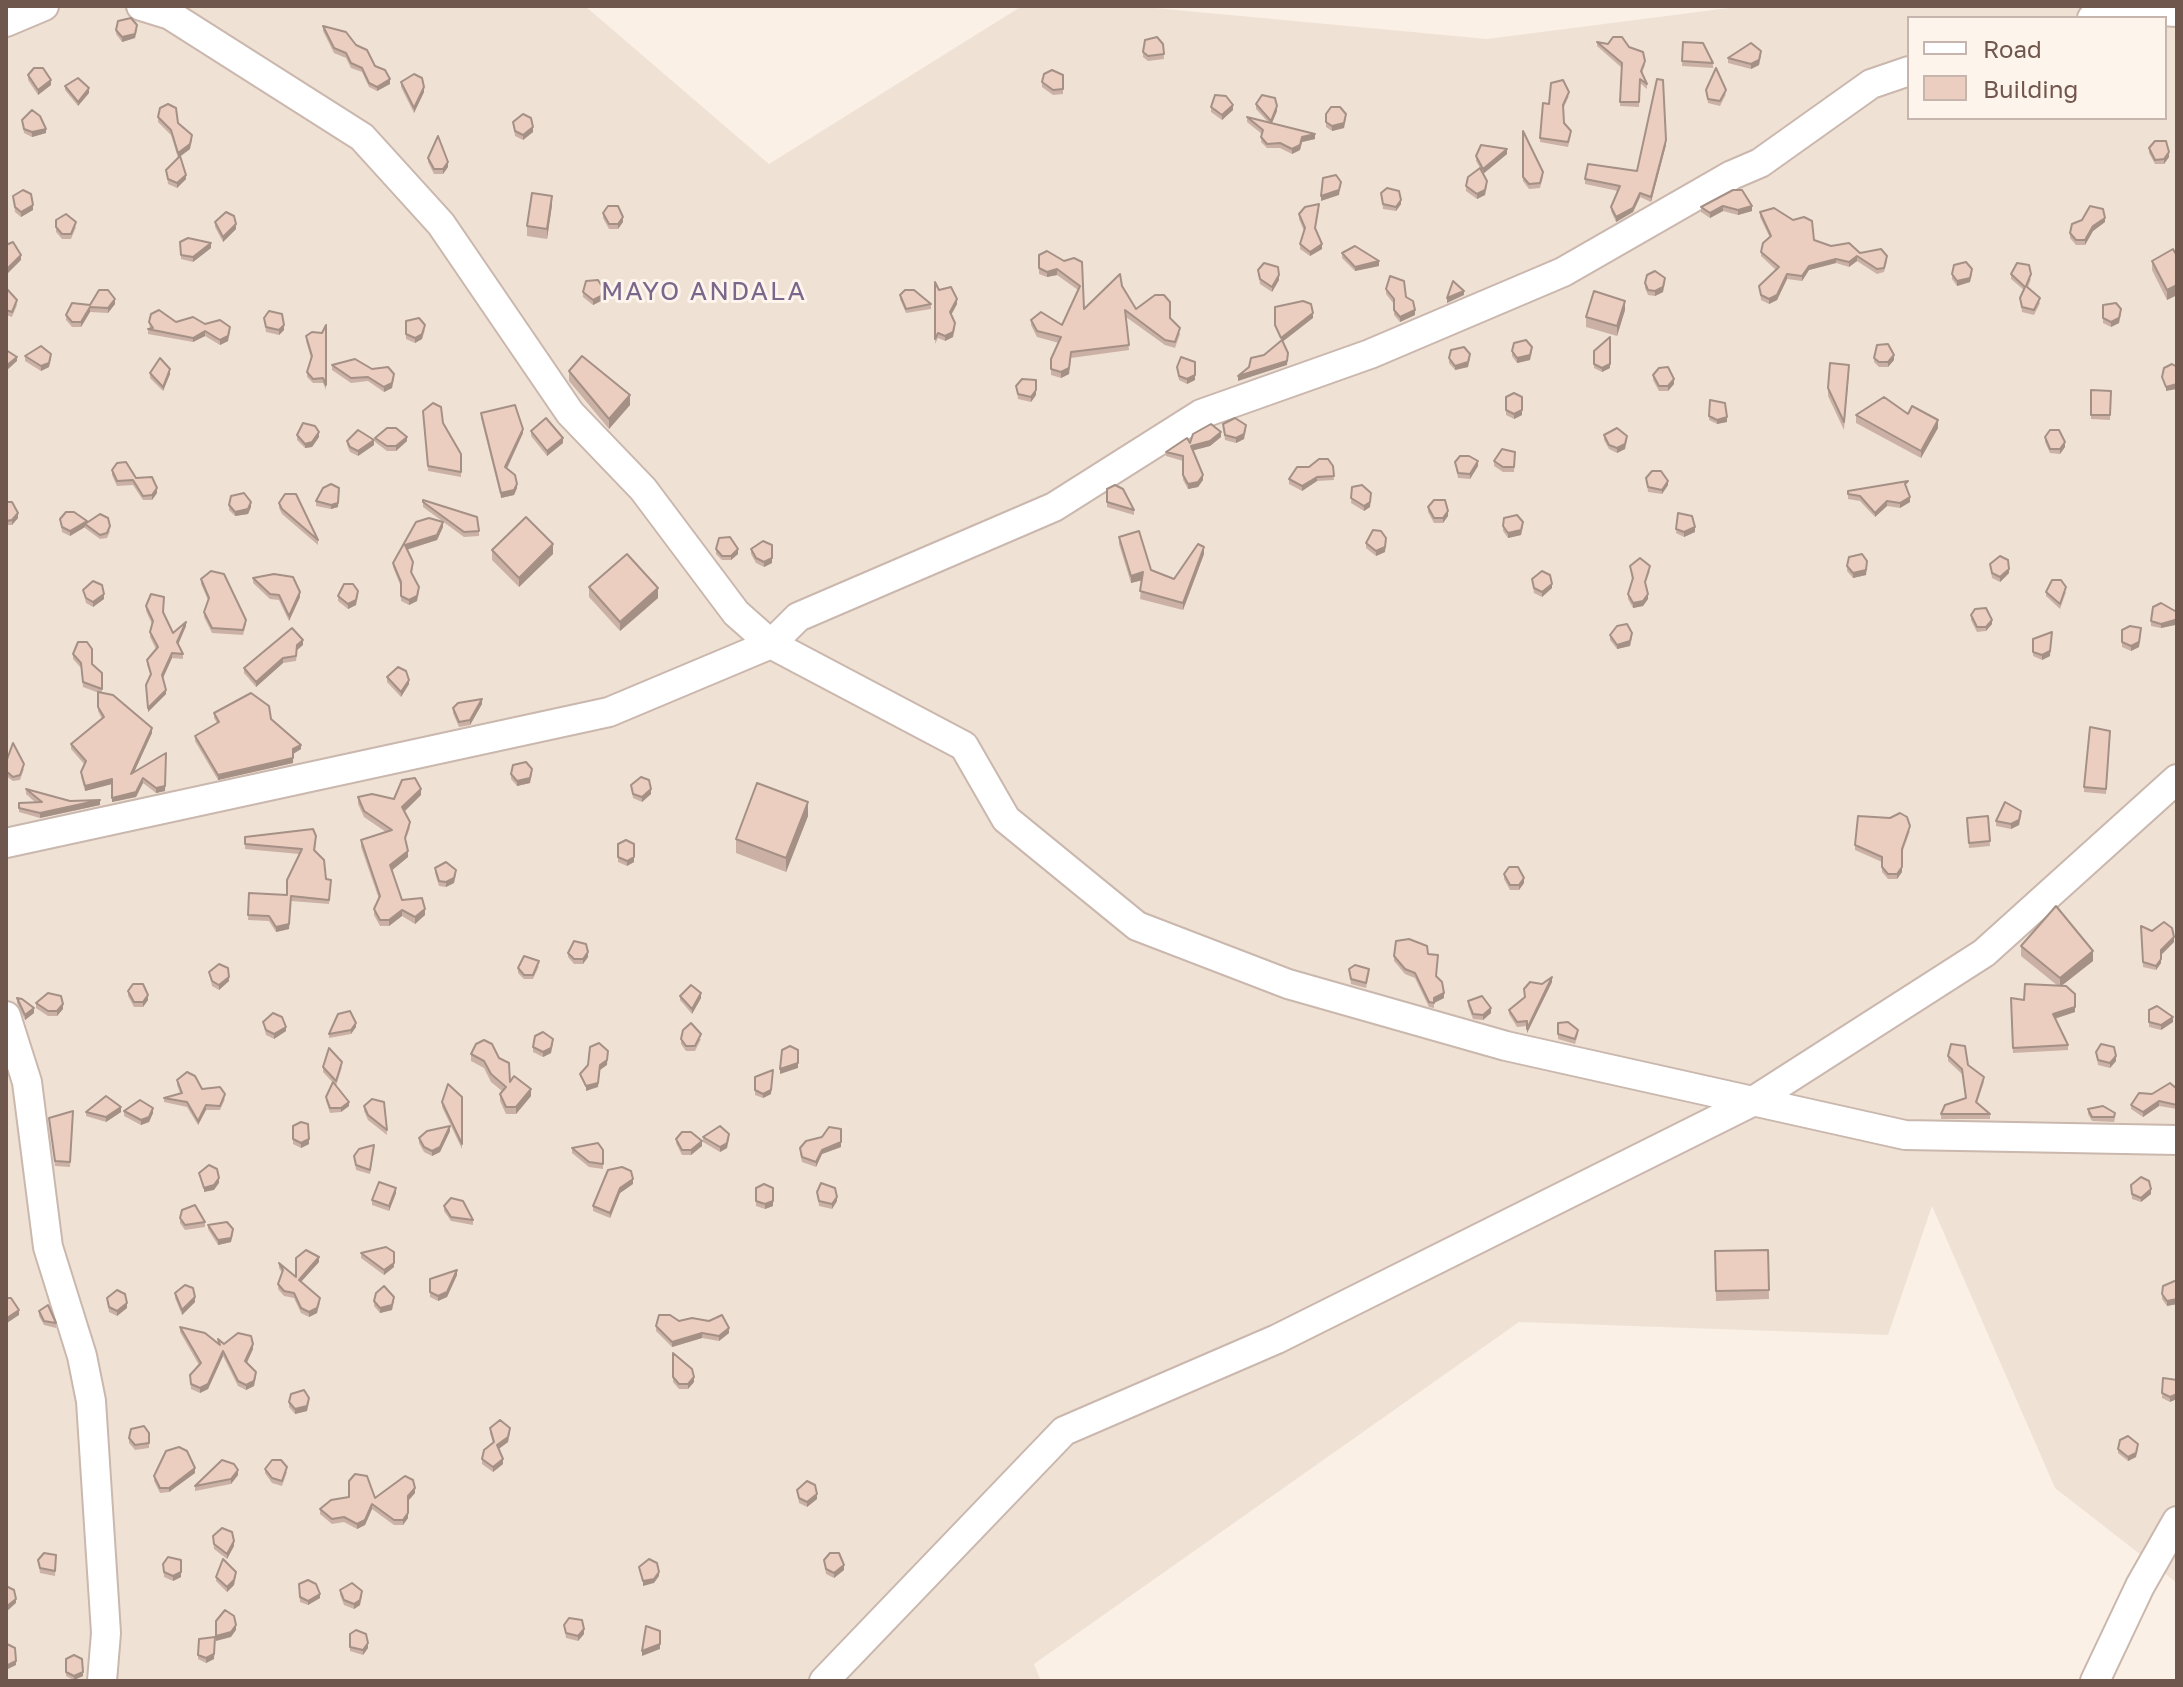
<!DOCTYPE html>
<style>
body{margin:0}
#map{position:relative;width:2183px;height:1687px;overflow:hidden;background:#faf0e5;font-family:"Golos Text",sans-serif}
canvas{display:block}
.frame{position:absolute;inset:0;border:8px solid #70574d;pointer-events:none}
.legend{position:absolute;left:1907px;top:16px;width:260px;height:104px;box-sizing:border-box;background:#fdf4eb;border:2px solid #c5b5ac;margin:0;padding:10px 14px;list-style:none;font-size:24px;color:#70574d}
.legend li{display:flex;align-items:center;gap:16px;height:40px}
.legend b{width:40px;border:2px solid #c5b5ac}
</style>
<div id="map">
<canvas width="2183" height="1687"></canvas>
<div class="frame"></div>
<ul class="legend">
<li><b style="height:10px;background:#fff"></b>Road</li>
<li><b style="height:22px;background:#eccec0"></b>Building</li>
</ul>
</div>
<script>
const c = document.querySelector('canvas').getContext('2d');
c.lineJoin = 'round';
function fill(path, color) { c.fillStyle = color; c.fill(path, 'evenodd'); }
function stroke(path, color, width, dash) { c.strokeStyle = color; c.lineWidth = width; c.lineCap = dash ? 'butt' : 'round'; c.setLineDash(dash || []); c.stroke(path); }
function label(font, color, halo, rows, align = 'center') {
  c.font = font + ' "Golos Text",sans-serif'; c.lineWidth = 6; c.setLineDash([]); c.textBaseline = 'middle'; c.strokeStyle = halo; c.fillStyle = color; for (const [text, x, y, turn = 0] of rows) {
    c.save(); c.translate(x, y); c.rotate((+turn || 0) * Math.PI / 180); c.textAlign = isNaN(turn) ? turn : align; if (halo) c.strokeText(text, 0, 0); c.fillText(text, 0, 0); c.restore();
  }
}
const residential = new Path2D(`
 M6,6h579l184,158 253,-158h112l353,33 257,-33h433v1577l-122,-95 -123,-282 -44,129 -369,-13 -485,342 7,17h-1035zM1909,18h256v100h-256z`);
const minor = new Path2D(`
 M141,6l29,9 192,122 79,87 129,189 73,76 93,124 35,31 27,-27 256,-110 147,-93 169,-60 193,-82 169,-97 28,-12 111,-79 38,-13
 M2092,18l54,-8 31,2
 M6,22l38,-16
 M6,843l603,-131 162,-68 193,102 42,73 131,107 151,58 218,62 399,89 272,5
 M6,1016l21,66 21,165 34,109 9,45 15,232 -4,48
 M824,1681l240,-250 213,-92 473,-236 234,-150 193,-174
 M2095,1681l45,-95 37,-65`);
const wall = new Path2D(`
 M323,26l33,19 34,39 -13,7 -8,-4 -7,-15 -11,-4 -5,-10 -12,-5 -11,-22z
 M116,30h21l-2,8 -13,4 -6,-8z
 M1597,42l32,5 16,18 -3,8 5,11v5l-7,-6 -1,24 -19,-1 2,-38 -25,-22z
 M1683,42l30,21v5l-31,-2z
 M1163,44l1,15 -16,2 -5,-4v-5z
 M1761,56l-2,9 -8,4 -23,-6v-5z
 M28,75l23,10 -13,10 -10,-15z
 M1063,75v19l-10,1 -11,-8v-5z
 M401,82l23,10 -10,21 -13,-26z
 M65,86l24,7 -11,13 -13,-16z
 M1706,90l20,4 -6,12 -12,-3z
 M1569,96l-6,13 1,14 7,12 -3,12 -28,-5 3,-39 6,1z
 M1256,104l21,7 -5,12 43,16 -13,3 -2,8 -8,4 -12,-6h-13l-6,-6 1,-8 -15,-12v-5l21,5 -12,-13z
 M1211,107l22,3 -11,10 -11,-8z
 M1326,114l20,5 -2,9 -12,3 -6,-4z
 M158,117l20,6 14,17 -2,9 -12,9 -7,-23 -13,-13z
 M22,120l24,13 -14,4 -8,-4z
 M513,122l20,10 -10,8 -8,-4z
 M1523,131l20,46 -3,11 -11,1 -6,-8z
 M1666,145l-15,57 -11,-5 -7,15 -17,10 -5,-11v-4l7,-16 -33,-7v-5l52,-8z
 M2149,148l20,9 -5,7h-9l-6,-11z
 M1507,154l-24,20 4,12 -2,9 -8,4 -11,-8v-5l14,-18 -4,-7v-5z
 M428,158l20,9 -5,7h-9l-6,-12z
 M166,170l20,9 -9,9 -9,-4z
 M1733,190l19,21 -14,4 -15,-4 -13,7 -9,-6v-5z
 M1381,193l20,11 -5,7 -13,-2z
 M13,196l20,14 -12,7 -6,-5z
 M552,205l-5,34 -20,-3v-10z
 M1319,209l-4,21 7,19 -12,7 -10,-7v-5l4,-13 -5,-12v-5z
 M1760,212l54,28 17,6 29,7 27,8 -3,11 -7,2 -20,-13 -8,6 -13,-4 -27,7 -7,11 -15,-2 -10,21 -8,4 -8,-4 -2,-14 17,-16 -15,-14v-4l9,-14 -10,-21z
 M603,213l20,9 -5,7h-9l-6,-11z
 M56,220l20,7 -5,12h-9l-6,-7z
 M215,222l21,7 -13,13 -8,-15z
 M2105,222l-12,9 -8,14h-9l-6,-7v-5z
 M180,242l31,6 -18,14 -12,-3z
 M1342,253l37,13 -24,5 -13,-13z
 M1039,255l25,6 18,1 2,47 38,-23 14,23 34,9 10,16 -5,14 -10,-3 -39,-28 3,33 -58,8 -2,16 -8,4 -10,-3v-16l8,-16 -22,-6 -6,-12v-5l31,5 16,-35 -21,-15 -10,2 -8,-3z
 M2177,256v39l-10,5 -15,-30v-9z
 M1258,270l21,10 -7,12 -12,-8z
 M1952,274h20l-2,8 -13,4 -5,-7z
 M2011,274l20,5 -3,8 12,16 -6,12 -12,-3 -2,-14 4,-8 -13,-11z
 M1645,283h20l-2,9 -8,4 -7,-1 -3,-7z
 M6,288l11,17 -5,12 -6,-2z
 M1386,289l20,8 9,18 -15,7 -6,-7v-11l-8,-10z
 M939,290l18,14 -6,11 4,13 -2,9 -8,4 -7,-3 -3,6z
 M583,292h20l-2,9 -8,4 -10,-8z
 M900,295l31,9v5l-25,4 -6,-14z
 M115,304l-7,9 -18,-1 -9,15h-9l-6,-7v-5l24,-10z
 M2103,305l18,9 -2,9 -8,4 -8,-4z
 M1625,310l-8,26 -31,-9v-10z
 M264,318l20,12 -5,5 -13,-3z
 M406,321l19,9 -3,9 -7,4 -9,-4z
 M149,322h27l29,2 25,8 -2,9 -8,4 -15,-9 -12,6 -45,-8v-5h2z
 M326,325v65l-3,-7h-10l-6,-6v-5l4,-14 -5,-17v-5l16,-3z
 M1610,337v31l-8,4 -8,-4v-17z
 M1512,351l20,1 -2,8 -13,3 -5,-7z
 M25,356l26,3 -2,8 -8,4 -16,-10z
 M1449,358l21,1 -2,8 -13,3 -6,-7z
 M1874,358l20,2 -6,7h-9l-5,-5z
 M332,365l40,4 22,10 -2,9 -8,4 -16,-11 -17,2 -19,-13z
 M1177,367l18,13 -8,4 -8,-4z
 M569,371l61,34 -21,24 -40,-48z
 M150,373l20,1 -7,17 -13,-13z
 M1849,373l-5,57 -16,-34v-8z
 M1653,375l21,9 -6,7h-9l-6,-11z
 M1036,380v15l-5,7 -13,-3 -2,-13z
 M2091,390l20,1 -1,29 -19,-1z
 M1506,397l16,18 -8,4 -8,-4z
 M1710,400l17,22 -10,2 -8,-4z
 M481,413l42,20 -16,36 10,19 -3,7 -13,3 -20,-80z
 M1908,414l30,14 -17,30 -65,-35v-8z
 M423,416l20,7 18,31v23l-33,-6z
 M1223,424l23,6 -2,9 -8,4 -11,-3z
 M531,431l32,12 -16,13 -16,-20z
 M297,435l22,2 -7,10 -7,1 -8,-8z
 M1604,435l23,5 -2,9 -8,4 -8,-4 -5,-9z
 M1221,437l-11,9 -17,4 10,30 -5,7 -10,2 -5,-9v-19l-17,-5v-4l24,-9z
 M2045,437l20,10 -5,7 -10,-1 -5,-11z
 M375,438l32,3 -11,10h-9l-12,-9z
 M347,441l27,4 -16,11 -8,-4 -3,-7z
 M1515,452l-1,20h-11l-9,-6v-5z
 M1455,462l23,4 -8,13 -12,-1z
 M1333,466l1,14 -17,1 -15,10 -13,-7v-5l20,-12z
 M112,470l24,8 21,15 -5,7h-9l-10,-15 -16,1 -5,-11z
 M1646,478l22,7 -6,9 -14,-2z
 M1908,486l-2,2 4,14 -10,6 -13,-2 -12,11 -15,-16 -12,-2v-8z
 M1352,487l19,11 -1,9 -6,4 -13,-8z
 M323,488l15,19 -7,2 -15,-3v-5z
 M1107,489l27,21v5l-27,-8z
 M6,502l12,16 -6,7h-6z
 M423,502l56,29v5l-15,1 -41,-30z
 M279,503l39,37v5l-36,-31 -3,-6z
 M229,505l22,2 -3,7 -13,2 -6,-6z
 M1428,507l20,9 -5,7h-9l-6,-11z
 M1678,513l17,19 -11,5 -8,-4z
 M60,519l27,3 23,9 -3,7 -7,1 -15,-11v-1l-15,9 -8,-4z
 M416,522l27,5 -6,13 -30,10 6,17 -1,6 7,19 -2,9 -8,4 -8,-4v-14l-8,-20v-4z
 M1503,526l20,1 -2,8 -13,3 -5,-7z
 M1119,537l32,33 23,9 30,-25 -21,56 -43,-11 2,-19 -11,3 -12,-39z
 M1366,543h20l-1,9 -9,4 -10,-8z
 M716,549l22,5 -7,6h-9l-6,-6z
 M751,549l21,14 -8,4 -8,-4 -5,-9z
 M492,550l61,4 -34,33 -27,-27z
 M1990,564l19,9 -9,9 -8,-4z
 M1630,566l20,5 -5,13 3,15 -5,7 -10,2 -5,-9v-5l4,-14z
 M1847,566h20l-1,9 -13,3 -6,-7z
 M253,578l47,19 -11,24 -10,-21 -9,-1 -17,-16z
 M201,579l45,45 -3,11 -31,-2 -8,-16v-5l4,-12 -7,-16z
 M1532,579l20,9 -10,9 -8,-4z
 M589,587l69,11 -38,33 -31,-34z
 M83,590l21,9 -11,8 -7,-4z
 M2046,592h20l-6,17 -14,-13z
 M338,596h20l-2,9 -8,4 -10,-8z
 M146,606l17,7 10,20 13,-7 -8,18 5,10v5l-11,-1 -9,20 3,16 -18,18 -2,-27 5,-9 -4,-11v-5l9,-11 -6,-12 2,-13 -6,-13z
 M2177,610v16l-2,-1 -14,3 -10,-2v-5z
 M1971,615l21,9 -6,7 -9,1 -6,-12z
 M2122,630l19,3 -2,14 -8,4 -9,-4z
 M1610,635l22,3 -2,8 -13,3 -7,-9z
 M2033,639l17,17 -8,4 -9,-4z
 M303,645l-6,5 -1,11 -13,2 -27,24 -12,-14v-5z
 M73,654l19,10 10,9v20l50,40 -18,39 31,19 -9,2 -13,-10 -7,14 -24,5v-18l-27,7 -4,-14v-5l3,-8 -13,-15v-5l31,-25 -4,-8v-19l1,1 -16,-6 -2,-19 -8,-9z
 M387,677l22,7 -8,13 -14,-15z
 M482,704l-12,21 -11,2 -6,-14v-5z
 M214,713l57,6 30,30 -8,5v9l-75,17 -23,-39v-5l22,-13 -3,-5z
 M2110,731l-4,63 -22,-2v-5z
 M6,762l18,7 -4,11 -7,1 -7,-5z
 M511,774h21l-2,9 -13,3 -6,-7z
 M631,785l20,9 -9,8 -9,-4z
 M26,789l44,12 30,4 -60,13 -21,-6v-9h17l-10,-9z
 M421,795l-17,16 6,17 -5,13 3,16 -16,13 10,30 23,15 -10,9 -13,-8 -13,10h-9l-6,-11v-6l5,-10 -18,-52v-7l25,-8 -22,-15 -6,-13v-7l36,2z
 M808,816l-22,56 -50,-19v-14z
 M1988,816l2,30 -21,2 -2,-30z
 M2021,816l-2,9 -8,4 -15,-3v-5z
 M1910,831l-8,22v19l-5,7h-9l-6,-7v-10l-27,-12v-5z
 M245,837l71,3 -1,11 11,28 5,1 -2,24 -38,-3 -2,28 -13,3 -7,-11 -21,-1 1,-27 38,2 12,-41 -54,-5z
 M618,844l16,18 -7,4 -9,-4z
 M435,868l21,7 -2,8 -8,4 -7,-1 -4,-13z
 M1504,874l20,9 -5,7h-9l-6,-11z
 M2141,926l33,16 -13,13v8l-5,7 -13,-3z
 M2021,946l72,15 -32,25 14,26 -20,7 13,26v5l-55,3 -2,-55 13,2 34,-14 -37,-30z
 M568,953l20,4 -5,7h-9l-6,-7z
 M1428,954l16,44 -10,5v5l-5,-1 -14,-29 -10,-4 -11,-13v-5z
 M539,966l-6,13h-9l-6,-6v-5z
 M1349,969l20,5 -3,14 -15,-4z
 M209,972l20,9 -10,9 -7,-4z
 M1552,982l-25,51v-7l-10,1 -8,-13v-4l33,-26z
 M128,991l20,9 -5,7h-9l-6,-11z
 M680,996l21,2 -9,16 -12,-14z
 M17,998l17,15 -9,7 -8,-17z
 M1468,1001l23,12 -8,7 -10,-1 -5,-13z
 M36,1003l27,6 -6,7h-9l-12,-8z
 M2149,1010l24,12 -12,8 -12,-3z
 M263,1022l23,9 -12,8 -8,-4z
 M1558,1023l20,11 -3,10 -17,-5z
 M356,1027l-5,7 -22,4v-4z
 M681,1039h20l-6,12h-9l-5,-7z
 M476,1044l34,38 21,14 -15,18h-10l-6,-13v-7l2,-3 -11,-9 -7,-14 -13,-7v-7z
 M553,1044l-2,9 -8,4 -10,-5v-5z
 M2096,1052l20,9 -6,7 -12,-3z
 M1948,1056l20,9 16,17 -7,21 13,11v5h-49v-5l25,-16 -4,-24 -14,-13z
 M323,1067h19l-6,19 -13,-14z
 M755,1077l16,17 -8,4 -8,-3z
 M177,1080l48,19 -5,11h-14l-8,15 -11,-18 -23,-5v-4l16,-5 -3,-8z
 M2177,1089v20l-18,-3 -16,11 -12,-8v-4l21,-11z
 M326,1097l23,9 -8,6 -11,1 -4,-12z
 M462,1097v52l-20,-42v-5z
 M384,1102l3,33 -19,-15 -4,-9v-5z
 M2088,1109l27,9 -1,4 -22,-1 -4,-7z
 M73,1111l-3,56 -15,-1 -6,-48z
 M124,1111l29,2 -4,9 -8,3 -17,-9z
 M86,1112h35l-15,10 -20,-6z
 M293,1126l16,18 -8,4 -8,-4z
 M450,1131l-10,21 -8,4 -8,-4 -5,-9v-5z
 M703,1137l26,2 -2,9 -7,4 -17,-10z
 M676,1139l26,7 -11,9h-9l-6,-12z
 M841,1147l-19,7 -6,13 -14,-5 -2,-9v-5z
 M572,1148l31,2v19l-14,-2 -17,-14z
 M374,1150l-4,24 -14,-4 -2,-14z
 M633,1184l-13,9 -10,25 -17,-7v-5z
 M2131,1185l20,9 -10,8 -9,-3z
 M756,1188l17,18 -8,3 -9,-3z
 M817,1192l20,9 -5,8 -13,-3z
 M396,1193l-7,18 -17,-6v-5z
 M444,1206l29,14v5l-22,-4 -7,-10z
 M180,1218l25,4v5l-20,3 -5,-7z
 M208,1225l25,9 -2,8 -13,3 -10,-16z
 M1768,1250l1,49 -53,2 -1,-50z
 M361,1253l33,14 -10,8 -23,-17z
 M319,1262l-18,20 19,21 -3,10 -8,4 -8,-4 -7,-15 -10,-2 -6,-7v-5l4,-11 -3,-5v-5l17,14z
 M457,1275l-10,22 -9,4 -8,-4v-18z
 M2177,1281v23l-10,2 -5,-7v-5z
 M175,1293l20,9 -13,13 -7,-17z
 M107,1298l20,10 -10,8 -8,-4z
 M374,1301h20l-2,9 -12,3 -6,-7z
 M39,1311l17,12v5l-12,-3 -5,-9z
 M679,1321l50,12 -10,8 -17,-3 -30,9 -16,-16v-5z
 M180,1327l38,16v-4l6,5 29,5 -6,14 9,14 -2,9 -8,4 -8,-4 -15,-30 -15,33 -8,4 -9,-4 -1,-14 9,-10 -19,-33z
 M673,1353l21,29 -6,7h-9l-6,-7z
 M2163,1378l14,2 -7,22 -8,-4z
 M289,1402h20l-2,9 -12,3 -6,-7z
 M490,1428l20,5 -2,9 -9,7 4,15 -10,8 -11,-8v-5l11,-16 -3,-10z
 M149,1433v15l-14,2 -6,-7v-5z
 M2118,1449h20l-2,8 -8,4 -10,-8z
 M265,1469l22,3 -5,14 -10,-3 -7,-10z
 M195,1473l-26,19 -9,1 -6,-12v-5z
 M238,1475l-7,9 -36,7v-5z
 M797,1490l20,9 -10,8 -8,-4z
 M415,1493l-7,8v17l-5,7h-9l-22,-16 -7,16 -8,4 -13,-7 -12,2 -12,-10v-5l55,-11z
 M213,1536l21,10 -7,13 -13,-10z
 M56,1555l-1,21 -15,-3 -2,-13z
 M824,1560l20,10 -10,8 -8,-4z
 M163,1564l18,13 -8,4 -9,-4z
 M236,1576l-2,9 -7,7 -11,-11v-4z
 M299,1584l21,14 -12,7 -8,-3z
 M340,1590l22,6 -2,9 -6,4 -10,-4 -4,-10z
 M564,1625l20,9 -6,7 -12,-3z
 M350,1634l18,14 -5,7 -13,-4z
 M199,1639l15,20 -8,4 -8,-4z
 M66,1659l17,17 -9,4 -8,-4z`);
const shadedWall = new Path2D(`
 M137,25l-2,13 -13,4v-5z
 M1761,51l-2,14 -8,4v-5z
 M390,79v5l-13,7v-4z
 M51,80v5l-13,10v-5z
 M424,87v5l-10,21v-5z
 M89,88v5l-11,13v-4z
 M1233,105v5l-11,10v-5z
 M1277,106v5l-6,14v-4z
 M1346,114l-2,14 -12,3v-5z
 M533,127v5l-10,8v-5z
 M46,129v4l-14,4v-5z
 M1315,134v5l-13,3 -2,8 -8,4v-5l10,-12z
 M192,135l-2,14 -12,9v-5z
 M1666,140v5l-15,57v-5z
 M1507,149v5l-24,20v-5z
 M2169,152v5l-5,7v-5z
 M448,162v5l-5,7v-5z
 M186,175v4l-9,9v-5z
 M1487,181l-2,14 -8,4v-5z
 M1341,182l-2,13 -18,6v-5z
 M1640,193v4l-7,15 -17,10v-5z
 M552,196v9l-5,34v-10z
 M1401,200v4l-5,7v-4z
 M33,205v5l-12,7v-5z
 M1723,206v5l-13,7v-5z
 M1752,206v5l-14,4v-5z
 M623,217v5l-5,7v-5z
 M2105,218v4l-12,9 -8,14v-5l8,-14z
 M236,224v5l-13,13v-5z
 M211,243v5l-18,14v-5z
 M1322,244v5l-12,7v-4z
 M21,255v5l-13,13 -2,11 2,-16z
 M1857,256v5l-8,6v-5z
 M1836,259v4l-27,7 -7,11v-5l7,-10z
 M1379,261v5l-24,5v-4z
 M1057,269v6l-10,2v-5z
 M1972,269l-2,13 -13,4v-5z
 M1787,274v5l-10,21 -8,4v-5z
 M1279,275v5l-7,12v-5z
 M1665,278l-2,14 -8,4v-5z
 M2177,285v10l-10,5v-10z
 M603,288l-2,13 -8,4v-5z
 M1464,291v4l-17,8v-5z
 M115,299v5l-7,9v-5z
 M957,299v5l-7,13v-5z
 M1625,301v9l-8,26v-10z
 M90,307v5l-9,15v-5z
 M2121,309l-2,14 -8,4v-5z
 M1415,310v5l-15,7v-5z
 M1313,313v5l-32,25v-5z
 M955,323l-2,14 -8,4v-5z
 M284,325v5l-5,5v-5z
 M425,325l-3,14 -7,4v-5z
 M230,327l-2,14 -8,4v-5z
 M205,331v5l-12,6v-4z
 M1532,347l-2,13 -13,3v-5z
 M1071,352l-2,22 -8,4v-6z
 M1288,353l-1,12 -49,16v-5z
 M51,354l-2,13 -8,4v-5z
 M1470,354l-2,13 -13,3v-4z
 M1894,355v5l-6,7v-5z
 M17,357v4l-11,10v-5z
 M1610,364v4l-8,4v-4z
 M170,369v5l-7,17v-4z
 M394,374l-2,14 -8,4v-5z
 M1195,375v5l-8,4v-5z
 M1674,379v5l-6,7v-5z
 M2177,384v5l-11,2v-4z
 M1036,390v5l-5,7v-5z
 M630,395v10l-21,24v-10z
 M1522,410v5l-8,4v-5z
 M1727,417v5l-10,2v-4z
 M1938,420v8l-17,30v-7z
 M1246,425l-2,14 -8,4v-5z
 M523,429v4l-18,39v-5z
 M319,432v5l-7,10 -7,1v-4z
 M1221,432v5l-11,9 -19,5v-5z
 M1627,436l-2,13 -8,4v-5z
 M407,437v4l-11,10v-5z
 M563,438v5l-16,13v-5z
 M374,440v5l-16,11v-5z
 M2065,442v5l-5,7v-5z
 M1478,461v5l-8,13v-5z
 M1203,475v5l-5,7 -10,2v-5z
 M1317,477v4l-15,10v-5z
 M1668,481v4l-6,9v-4z
 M517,484v4l-3,7 -13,3v-5z
 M157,488v5l-5,7v-5z
 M339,492l-1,15 -7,2v-4z
 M1371,493l-1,14 -6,4v-5z
 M1910,497v5l-10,6v-5z
 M1887,501v5l-12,11v-4z
 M251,502v5l-3,7 -13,2v-4z
 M1448,511v5l-5,7v-5z
 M18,513v5l-6,7v-5z
 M87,521v4l-2,-1v3l-15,9v-5z
 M443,522v5l-6,13 -32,10v-5z
 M1523,522l-2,13 -13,3v-5z
 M1695,527v5l-11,5v-5z
 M1386,538l-1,14 -9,4v-5z
 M553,544v10l-34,33v-9z
 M1204,547v7l-21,56v-7z
 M738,549v5l-7,6v-4z
 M772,558v5l-8,4v-5z
 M1867,561l-1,14 -13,3v-5z
 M2009,569v4l-9,9v-5z
 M1143,572v8l-12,3v-7z
 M1552,584v4l-10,9v-5z
 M419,587l-2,14 -8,4v-5z
 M658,588v10l-38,33v-9z
 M358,591l-2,14 -8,4v-5z
 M300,592v5l-11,24v-5z
 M104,594v5l-11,8v-5z
 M1648,594v5l-5,7 -10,2v-5z
 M1992,620v4l-6,7v-4z
 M2175,620v5l-14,3v-4z
 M186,622v4l-9,21v-5z
 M2141,628l-2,19 -8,4v-5z
 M2052,632l-2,24 -8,4v-5z
 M1632,633l-2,13 -13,3v-4z
 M303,640v5l-6,5 -1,11 1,-16z
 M172,653v5l-10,22v-5z
 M283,658v5l-27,24v-5z
 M409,680v4l-8,13v-5z
 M166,690v4l-18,18v-4z
 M482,699v5l-12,21v-5z
 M152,728v5l-21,46v-5z
 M301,745v4l-8,5v-5z
 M166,753l-1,38 -9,2v-5z
 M293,758v5l-75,17v-5z
 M532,769l-2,14 -13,3v-5z
 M143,778v5l-7,14 -24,5v-4z
 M112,779v5l-27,7v-5z
 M421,789v6l-19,19v-7z
 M651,789v5l-9,8v-5z
 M100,800v5l-60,13v-5z
 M808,802v14l-22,56v-14z
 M2021,811l-2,14 -8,4v-5z
 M408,851v6l-18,15v-7z
 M634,857v5l-7,4v-5z
 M1902,867v5l-5,7v-5z
 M456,870l-2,13 -8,4v-5z
 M1524,878v5l-5,7v-5z
 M291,896l-2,33 -13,3v-5z
 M425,909v6l-10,9v-7z
 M402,910v6l-13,10v-6z
 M2174,937v5l-13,13v-5z
 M2093,951v10l-33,26v-9z
 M588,952v5l-5,7v-5z
 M2161,959v4l-5,7v-4z
 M229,977v4l-10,9v-5z
 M1552,977v5l-25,51v-4z
 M701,993v5l-9,16v-5z
 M1444,993v5l-10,5v-5z
 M148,995v5l-5,7v-5z
 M63,1004v5l-6,7v-5z
 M2075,1007v5l-22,7v-5z
 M34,1008v5l-9,7v-5z
 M1491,1008v5l-8,7v-5z
 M2173,1017v5l-12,8v-5z
 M356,1023v4l-5,7v-4z
 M286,1027v4l-12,8v-5z
 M553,1039l-2,14 -8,4v-5z
 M608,1051l-1,14 -7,5 -2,17 -12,4v-5z
 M2116,1056v5l-6,7v-5z
 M798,1063v5l-18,6v-5z
 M773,1070l-2,24 -8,4v-4z
 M531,1089v7l-15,18v-7z
 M2159,1101v5l-16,11v-5z
 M349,1102v4l-8,6v-4z
 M206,1105v5l-8,15v-4z
 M121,1107v5l-15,10v-5z
 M153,1108v5l-4,9 -8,3v-5z
 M450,1126v5l-10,21 -8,4v-5z
 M729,1134l-2,14 -7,4v-5z
 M309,1139v5l-8,4v-5z
 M702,1141v5l-11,9v-5z
 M841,1142v5l-19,7 -6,13v-5l6,-12z
 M219,1178v5l-5,7 -10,2v-4z
 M633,1179v5l-13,9 -10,25v-5l10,-25z
 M396,1188v5l-7,18v-5z
 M2151,1189v5l-10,8v-4z
 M837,1197v4l-5,8v-5z
 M773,1201v5l-8,3v-5z
 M233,1229l-2,13 -13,3v-5z
 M319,1257v5l-20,22v-4z
 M394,1263v4l-10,8v-5z
 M457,1270v5l-10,22 -9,4v-5z
 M195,1297v5l-13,13v-5z
 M394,1297l-2,13 -12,3v-5z
 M320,1298l-3,15 -8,4v-5z
 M2177,1299v5l-10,2v-5z
 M127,1303v5l-10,8v-5z
 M19,1310v5l-12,8v-5z
 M729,1328v5l-10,8v-5z
 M702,1333v5l-30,9v-5z
 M253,1344v5l-8,17v-5z
 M223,1351v5l-15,33 -8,4v-5z
 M256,1372l-2,14 -8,4v-5z
 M694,1377v5l-6,7v-5z
 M2177,1394v5l-7,3v-5z
 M309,1398l-2,13 -12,3v-5z
 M510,1428l-2,14 -11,8v-5z
 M2138,1444l-2,13 -8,4v-4z
 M503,1459v5l-10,8v-5z
 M195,1468v5l-26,19v-4z
 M238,1470v5l-7,9v-5z
 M415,1488v5l-7,8v-5z
 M817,1494v5l-10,8v-5z
 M372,1504v5l-7,16 -8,4v-5z
 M408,1513v5l-5,7v-5z
 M234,1541v5l-7,13v-5z
 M844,1565v5l-10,8v-5z
 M181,1572v5l-8,4v-5z
 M236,1572l-2,13 -7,7v-5z
 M659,1572v4l-5,7 -11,3v-5z
 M362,1591l-2,14 -6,4v-5z
 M320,1594v4l-12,7v-4z
 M16,1599v4l-10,9v-5z
 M236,1625v5l-5,7 -15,4v-5z
 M584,1629v5l-6,7v-5z
 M215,1637l-1,22 -8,4v-5z
 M368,1643v5l-5,7v-5z
 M660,1644v5l-18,7v-5z
 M16,1661v4l-8,4v-4z
 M83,1672v4l-9,4v-4z`);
const building = new Path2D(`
 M131,18l6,7 -2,9 -13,3 -6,-7 2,-9z
 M323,26l23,6 10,13 11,5 8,16 10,4 5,9 -13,8 -8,-4 -7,-15 -11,-5 -5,-10 -12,-5z
 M1157,37l6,7 1,10 -16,2 -5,-4 2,-12z
 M1613,37h9l7,10 14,5 2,9 -4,10 6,13 -7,-5 -1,23h-19l2,-39 -25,-21 11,2z
 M1683,42l20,1 10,20 -31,-2z
 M1751,43l10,8 -2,9 -8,4 -23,-6z
 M34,68h9l8,12 -13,10 -10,-15z
 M1716,68l10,22 -6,11 -12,-2 -2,-9z
 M1052,70l11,5v14l-10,1 -11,-8 2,-8z
 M414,74l8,4 2,9 -10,21 -13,-26z
 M78,78l11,10 -11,14 -13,-16z
 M1657,79l6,1 3,60 -15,57 -11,-4 -7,15 -17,9 -5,-10 9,-21 -35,-7 3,-15 49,7z
 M1563,80l6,12 -6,13 1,18 7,8 -3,11 -28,-4 3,-35 6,1 2,-21z
 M1215,95l11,1 7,9 -11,10 -11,-8z
 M1262,95l13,3 2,8 -6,15 -15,-17z
 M168,104l8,4 2,15 14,12 -2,9 -12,9 -7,-23 -13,-13 2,-9z
 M1331,107h9l6,7 -2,9 -12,3 -6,-4v-8z
 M32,110l8,6 6,13 -14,3 -8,-3 -2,-9z
 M523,114l8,4 2,9 -10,8 -8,-4 -2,-9z
 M1247,117l68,17 -13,3 -2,8 -8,4 -12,-6 -13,1 -6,-7 2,-7z
 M1523,131l20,41 -3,11 -11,1 -6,-7z
 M438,136l10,26 -5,7h-9l-6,-11z
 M2155,141h11l3,11 -5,7 -9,1 -6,-12z
 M1481,145l26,4 -24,20 -7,-13z
 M180,156l6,19 -9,8 -9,-4 -2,-9z
 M1480,168l7,13 -2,9 -8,4 -11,-8 2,-9z
 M1336,175l5,7 -2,8 -18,6 2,-18z
 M1387,188l12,3 2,9 -5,7 -13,-3 -2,-11z
 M23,190l8,4 2,11 -12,7 -6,-5 -2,-11z
 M1733,190h9l10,16 -14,4 -15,-4 -13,7 -9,-6z
 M532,193l20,3 -5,33 -20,-3z
 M1319,204l-4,24 7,16 -12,8 -10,-8 5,-16 -6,-14 6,-7z
 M608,206h10l5,11 -5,7h-9l-6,-11z
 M2090,206l13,3 2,9 -12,8 -8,14h-9l-6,-7 2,-9 10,-4z
 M1774,208l19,12 11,-3 8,4 2,19 17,6 18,-3 11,10 21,-4 6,7 -3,12 -7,1 -20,-13 -8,6 -13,-3 -27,7 -7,10 -15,-2 -10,21 -8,4 -8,-4 -2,-9 20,-19 -18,-15 2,-9 8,-7 -11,-24z
 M226,212l8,4 2,8 -13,13 -8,-15z
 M66,214l10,8 -5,12h-9l-6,-7v-7z
 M188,238l23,5 -18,14 -12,-2 -1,-13z
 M13,242l8,13 -13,13 -2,11v-34z
 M1355,246l24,15 -24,6 -13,-14z
 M2173,249l4,7v29l-10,5 -15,-29z
 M1047,251l17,10 10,-3 8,4 2,47 36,-35 2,12 14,23 19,-14h9l6,7v16l10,10 -5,14 -10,-2 -40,-30 4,35 -58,7 -2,16 -8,4 -10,-3v-10l10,-22 -24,-6 -6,-11 10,-8 21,13 18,-39 -23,-17 -10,3 -8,-4v-13z
 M1966,262l6,7 -2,9 -13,3 -5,-7 2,-9z
 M1264,263l14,4 1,8 -7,12 -12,-8 -2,-9z
 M2017,263l12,2 2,9 -5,12 14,12 -6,12 -12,-3 -2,-9 5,-11 -14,-13z
 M1655,271l10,7 -2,9 -8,4 -7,-1 -3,-7 2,-8z
 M1390,276l14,5 2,16 7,4 2,9 -15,7 -6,-7v-11l-8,-10z
 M598,280l5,8 -2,8 -8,4 -10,-8 3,-11z
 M1453,281l11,10 -17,7z
 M935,282l4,8 12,-3 6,12 -7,13 5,11 -2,9 -8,4 -7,-3 -3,6z
 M6,288l11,12 -5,12 -6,-2z
 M99,290h9l7,9 -7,9 -18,-1 -9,15h-9l-6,-7 6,-12 18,2z
 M905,290h9l17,14 -25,5 -6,-14z
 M1594,291l31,10 -8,25 -31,-9z
 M1303,301l8,3 2,9 -32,25 -6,-13v-18z
 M2116,303l5,6 -2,9 -8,4 -8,-4v-13z
 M159,310l17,12 17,-5 12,7 15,-4 10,7 -2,9 -8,4 -15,-9 -12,7 -45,-9 5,-1 -4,-6 2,-8z
 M269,311l13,3 2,11 -5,5 -13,-3 -2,-9z
 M419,318l6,7 -3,9 -7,4 -9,-4v-13z
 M326,325v60l-3,-7 -10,1 -6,-7 5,-16 -6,-20 6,-4 10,1z
 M1610,337v27l-8,4 -8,-4v-13z
 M1282,340l6,13 -1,8 -49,15 11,-9 2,-9 13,-3z
 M1526,340l6,7 -2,8 -13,3 -5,-7 2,-8z
 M1888,344l6,11 -6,7h-9l-5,-4 3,-13z
 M41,346l10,8 -2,9 -8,3 -16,-10z
 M1464,347l6,7 -2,8 -13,4 -6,-8 2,-8z
 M6,350l11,7 -11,9z
 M582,356l48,39 -21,24 -40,-48z
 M1181,357l14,5v13l-8,4 -8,-3 -2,-9z
 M160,358l10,11 -7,18 -13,-14z
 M355,359l17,10 16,-2 6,7 -2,9 -8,4 -16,-10 -17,1 -19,-13z
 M1830,363l19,2 -5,57 -16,-34z
 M2172,364l5,3v17l-11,3 -4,-10 2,-9z
 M1668,367l6,12 -6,7h-9l-6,-11 6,-7z
 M1022,379l14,1v10l-5,7 -13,-3 -2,-8z
 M2091,390l20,1 -1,24h-19z
 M1514,393l8,4v13l-8,4 -8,-4v-13z
 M1884,397l24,17 4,-8 26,14 -17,31 -65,-36z
 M1710,400l15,3 2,14 -10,3 -8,-4z
 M433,403l8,4 2,16 18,31v18l-33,-6 -5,-55z
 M515,405l8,24 -18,38 10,8 2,9 -3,6 -13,3 -20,-80z
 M546,418l17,20 -16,13 -16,-20z
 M1235,418l11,7 -2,9 -8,4 -11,-3 -2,-11z
 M303,423l12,3 4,6 -7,10 -7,2 -8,-9z
 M1211,424l10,8 -11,9 -19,5 12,29 -5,7 -10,2 -5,-9v-19l-17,-4 21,-14 3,5 3,-9z
 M387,428h9l11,9 -11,9h-9l-12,-8z
 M1617,428l10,8 -2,8 -8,4 -8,-3 -5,-10z
 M358,430l16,10 -16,11 -8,-4 -3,-6z
 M2050,430h9l6,12 -5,7h-10l-5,-12z
 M1502,449l13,3 -1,15h-11l-9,-6z
 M1460,456h9l9,5 -8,13 -12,-1 -3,-11z
 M1319,459h9l5,7 1,10 -17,1 -15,9 -13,-7 8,-12h12z
 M126,462l10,16 16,-1 5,11 -5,7 -9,1 -10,-16 -16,1 -5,-11 5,-7z
 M1652,471h9l7,10 -6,9 -14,-3 -2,-9z
 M1908,481l-3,3 5,13 -10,6 -13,-2 -12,12 -15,-17 -12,-2v-3z
 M331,484l8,4 -1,15 -7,2 -15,-4 7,-13z
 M1115,485l8,4 11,21 -27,-8v-13z
 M1362,485l9,8 -1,9 -6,4 -13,-8 1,-11z
 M244,493l7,9 -3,7 -13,3 -6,-7 2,-9z
 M285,494h11l22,46 -36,-31 -3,-6z
 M423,500l54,17 2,14 -15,1 -41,-30z
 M1434,500h11l3,11 -5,7h-9l-6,-11z
 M6,502h6l6,11 -6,7 -6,1z
 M66,512h8l13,9 -17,10 -8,-4 -2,-8z
 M1678,513l14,3 3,11 -11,5 -8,-3z
 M100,514l8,4 2,8 -3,7 -7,2 -15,-11z
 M1517,515l6,7 -2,8 -13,3 -5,-7 1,-8z
 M526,517l27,27 -34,34 -27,-28z
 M429,518l14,4 -6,13 -32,10 8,17 -2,10 8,15 -2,9 -8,4 -8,-4v-14l-8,-19 23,-41z
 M1373,530l8,1 5,7 -1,9 -9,4 -10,-8z
 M1139,531l12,39 23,9 24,-35 6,3 -21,56 -43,-12 3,-19 -12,4 -12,-39z
 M730,537l8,12 -7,7h-9l-6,-7 3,-11z
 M763,541l9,4v13l-8,4 -8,-4 -5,-9z
 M627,554l31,34 -38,34 -31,-35z
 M1862,554l5,7 -1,9 -13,3 -6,-7 2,-9z
 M2000,556l8,4 1,9 -9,8 -8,-4 -2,-9z
 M1640,558l10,8 -5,16 3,12 -5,7 -10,2 -5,-9 5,-16 -3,-12z
 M211,571l13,3 22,46 -3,10 -31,-2 -8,-16 5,-14 -8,-19z
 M1542,571l8,4 2,9 -10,8 -8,-4 -2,-9z
 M274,574l19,3 7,15 -11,24 -10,-21 -9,-1 -17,-16z
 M2052,580h9l5,7 -6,17 -14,-12z
 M93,581l9,4 2,9 -11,8 -7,-4 -3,-8z
 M344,584h9l5,7 -2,9 -8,4 -10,-8z
 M151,594l13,3 -1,15 10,21 13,-11 -9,20 6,12 -11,-1 -10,22 4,15 -18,18 -2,-23 5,-11 -4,-14 11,-13 -8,-15 3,-11 -7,-15z
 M2161,603l14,8 2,-1v11l-2,-1 -14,4 -10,-3 2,-14z
 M1986,608l6,12 -6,7h-9l-6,-12 4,-6z
 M1627,624l5,9 -2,8 -13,4 -7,-10 7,-9z
 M2130,626l11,2 -2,14 -8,4 -9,-4v-12z
 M292,628l11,12 -6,5 -1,11 -13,2 -27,24 -12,-14z
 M2052,632l-2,19 -8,4 -9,-3v-13z
 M78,642h9l5,7v15l10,9v16l-19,-7 -2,-19 -8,-9z
 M398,667l8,4 3,9 -8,12 -14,-15z
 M98,692l15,3 39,33 -21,46 35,-21 -1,33 -9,2 -13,-10 -7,14 -24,6v-19l-27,7 -4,-14 5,-11 -15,-17 33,-27 -6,-10z
 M251,693l18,13 2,13 30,26 -8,4v9l-75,17 -23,-39 24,-14 -5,-9z
 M482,699l-12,21 -11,2 -6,-14 5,-5z
 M2090,727l20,4 -4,58 -22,-2z
 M13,743l11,21 -4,11 -7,2 -7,-6v-9z
 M526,762l6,7 -2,9 -13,3 -6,-7 2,-9z
 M641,777l8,3 2,9 -9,8 -9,-3 -2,-9z
 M415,778l6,11 -19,18 8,15 -5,16 3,13 -18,14 12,35 20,-2 3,11 -10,8 -13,-7 -13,10h-9l-6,-11 6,-13 -19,-56 31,-10 -28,-19 -6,-14 14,-3 22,5 8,-19z
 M757,783l51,19 -22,56 -50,-19z
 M26,789l44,12 30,-1 -60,13 -21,-5v-5l23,-1z
 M2005,802l16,9 -2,9 -8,4 -15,-3z
 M1900,813l7,4 3,9 -8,23v18l-5,7h-9l-6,-7v-10l-27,-12 3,-29 32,2z
 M1988,816l2,25 -21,2 -2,-25z
 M313,829l3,7 -2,14 10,10 2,19 5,1 -2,20 -38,-4 -2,28 -13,3 -7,-11 -21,-1 1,-22 38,2v-15l15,-31 -57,-5v-7z
 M626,840l8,4v13l-7,4 -9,-4v-13z
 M446,862l10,8 -2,8 -8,4 -7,-1 -4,-13z
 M1509,867h9l6,11 -5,7h-9l-6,-11z
 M2056,906l37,45 -33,27 -39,-32z
 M2164,922l8,6 2,9 -13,13v9l-5,7 -13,-4 -2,-36 11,5z
 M1409,939l18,7 1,8 10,1 -2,21 6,6 2,11 -10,5v5l-5,-1 -14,-29 -10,-4 -11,-13 2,-15z
 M574,941l12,3 2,8 -5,7h-9l-6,-6z
 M524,956l15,5 -6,14h-9l-6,-7z
 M219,964l9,4 1,9 -10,8 -7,-4 -3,-9z
 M1355,965l14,4 -3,14 -15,-4 -2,-10z
 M1552,977l-25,52v-8l-10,1 -8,-12 16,-13 -1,-8 6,-7 12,2z
 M133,984h10l5,11 -5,7h-9l-6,-11z
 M2025,984l41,2 9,8v13l-22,7 15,31 -55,3 -2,-50 13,2z
 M691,985l10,8 -9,16 -12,-13z
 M48,993l13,3 2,8 -6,7h-9l-12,-8z
 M1482,996l9,12 -8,7 -10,-1 -5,-13z
 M17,998l5,1 12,9 -9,7z
 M2157,1006l16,11 -12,8 -12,-3v-12z
 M350,1011l6,12 -5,7 -22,4 9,-20z
 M273,1013l9,4 4,10 -12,7 -8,-4 -3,-8z
 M1568,1022l10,8 -3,9 -17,-5v-11z
 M691,1023l10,11 -6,12h-9l-5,-7 2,-9z
 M543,1032l10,7 -2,9 -8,4 -10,-5 2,-11z
 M484,1040l8,4 7,14 10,5 1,19 4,-6 17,13 -15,18h-10l-6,-13 6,-7 -15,-13 -7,-13 -13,-7 5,-10z
 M599,1043l9,8 -1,9 -7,5 -2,18 -12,3 -6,-12 8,-9 2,-18z
 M1951,1044l14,2 3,19 16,12 -8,25 14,12h-49l4,-9 21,-7 -4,-29 -14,-13z
 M2101,1044l13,3 2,9 -6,7 -12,-3 -2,-8z
 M790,1046l8,4v13l-18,6 2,-19z
 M329,1048l13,14 -6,19 -13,-14z
 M773,1070l-2,20 -8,4 -8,-4v-13z
 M187,1072l8,4 7,13 18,-2 5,7 -5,12 -14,-1 -8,16 -11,-19 -23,-4 18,-5 -5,-13z
 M333,1082l16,20 -8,6h-11l-4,-11z
 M2170,1083l7,6v16l-18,-4 -16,11 -12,-7 8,-12 13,1z
 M448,1084l14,13v47l-20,-42z
 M106,1096l15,11 -15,10 -20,-5z
 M372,1099l12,3 3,28 -19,-15 -4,-9z
 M140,1100l13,8 -4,9 -8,3 -17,-9z
 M2103,1106l12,7 -1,4h-22l-4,-8z
 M73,1111l-3,51 -15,-1 -6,-43z
 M301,1122l7,2 1,15 -8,4 -8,-4v-13z
 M450,1126l-10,21 -8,4 -8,-4 -5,-9 8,-7z
 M720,1126l9,8 -2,9 -7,4 -17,-10z
 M829,1127l12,2v13l-19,8 -6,12 -14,-5 -2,-9 6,-7 16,-4z
 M682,1132h9l11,9 -11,9h-9l-6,-11z
 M598,1143l5,7v14l-14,-2 -17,-14z
 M374,1145l-4,25 -14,-5 -2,-9 5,-7z
 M209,1165l8,4 2,9 -5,7 -10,3 -5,-15z
 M622,1167l9,4 2,8 -13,9 -10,25 -17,-7 15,-36z
 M2141,1177l8,4 2,8 -10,9 -9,-4 -1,-9z
 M379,1182l17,6 -7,18 -17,-6z
 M821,1183l14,5 2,9 -5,7 -13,-3 -2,-9z
 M764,1184l9,4v13l-8,3 -9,-3v-13z
 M451,1198l12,3 10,19 -22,-3 -7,-11z
 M195,1205l10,17 -20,3 -5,-7 2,-8z
 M227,1222l6,7 -2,9 -13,2 -10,-15z
 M386,1247l8,5v11l-10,7 -23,-17z
 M306,1250l13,7 -20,23 21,18 -3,10 -8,4 -8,-4 -7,-15 -10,-2 -6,-7 5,-14 -4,-7 17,14v-19z
 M1768,1250l1,40 -53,1 -1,-40z
 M457,1270l-10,22 -9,4 -8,-4v-13z
 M2177,1280v19l-10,2 -5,-7 1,-8z
 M185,1285l8,3 2,9 -13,13 -7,-17z
 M384,1286l10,11 -2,8 -12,3 -6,-7 2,-8z
 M117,1290l8,4 2,9 -10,8 -8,-4 -2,-9z
 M6,1298h5l8,12 -12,8 -1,-1z
 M48,1305l8,18 -12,-2 -5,-10z
 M659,1315h11l9,6 13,-3 17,3 13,-6 7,13 -10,8 -17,-3 -30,9 -16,-16z
 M180,1327l25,6 15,12 -2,-6 6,5 14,-11 13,3 2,8 -8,17 11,11 -2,9 -8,4 -8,-4 -15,-30 -15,33 -8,4 -9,-4 -1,-9 11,-12z
 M673,1353l19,16 2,8 -6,7h-9l-6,-7z
 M2163,1378l14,2v14l-7,3 -8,-4z
 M304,1390l5,8 -2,8 -12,3 -6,-7 2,-8z
 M500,1420l10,8 -2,9 -11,8 6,14 -10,8 -11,-8 2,-9 10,-8 -4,-14z
 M144,1426l5,7v10l-14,2 -6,-7 2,-9z
 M2128,1436l10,8 -2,9 -8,4 -10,-8 2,-9z
 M179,1447l8,4 8,17 -26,20h-9l-6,-12 12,-25z
 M222,1460l12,4 4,6 -7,9 -36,7z
 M272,1460h9l6,7 -5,14 -10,-3 -7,-9z
 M355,1474l12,2 8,22 30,-22 8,4 2,8 -7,8v17l-5,7h-9l-22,-16 -7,16 -8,4 -13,-7 -12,2 -12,-10 11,-9 18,-3v-16z
 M807,1481l8,4 2,9 -10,8 -8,-4 -2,-8z
 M222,1528l10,4 2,9 -7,13 -13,-10 -1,-8z
 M44,1553l12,2 -1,16 -15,-3 -2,-8z
 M830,1553h9l5,12 -10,8 -8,-4 -2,-9z
 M168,1557l13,3v12l-8,4 -9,-4 -1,-8z
 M223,1559l13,13 -2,8 -7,7 -11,-10z
 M649,1559l8,4 2,9 -5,7 -11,2 -4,-14z
 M308,1580l8,4 4,10 -12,7 -8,-4 -1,-13z
 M352,1583l10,8 -2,9 -6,4 -10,-4 -4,-10z
 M6,1586l8,4 2,9 -10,8z
 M225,1610l9,6 2,9 -5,7 -15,4v-15z
 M569,1618l13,2 2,9 -6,7 -12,-3 -2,-8z
 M646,1626l14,5v13l-18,7z
 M356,1630l10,4 2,9 -5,7 -13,-3v-13z
 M215,1637l-1,17 -8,4 -8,-3 1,-16z
 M6,1644h1l8,4 1,13 -8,4 -2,-1z
 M74,1655l8,4 1,13 -9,4 -8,-4v-13z`);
const quarterNames = [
 ["MAYO ANDALA",704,292]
];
fill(residential, '#f0e1d5');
stroke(minor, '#cab7ad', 32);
stroke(minor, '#fff', 28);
fill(wall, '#cbb1a5');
fill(shadedWall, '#a59086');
fill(building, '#eccec0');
stroke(building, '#a59086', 2);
c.letterSpacing = '2px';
label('26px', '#7b668c', '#fdf4eb', quarterNames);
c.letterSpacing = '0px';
</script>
